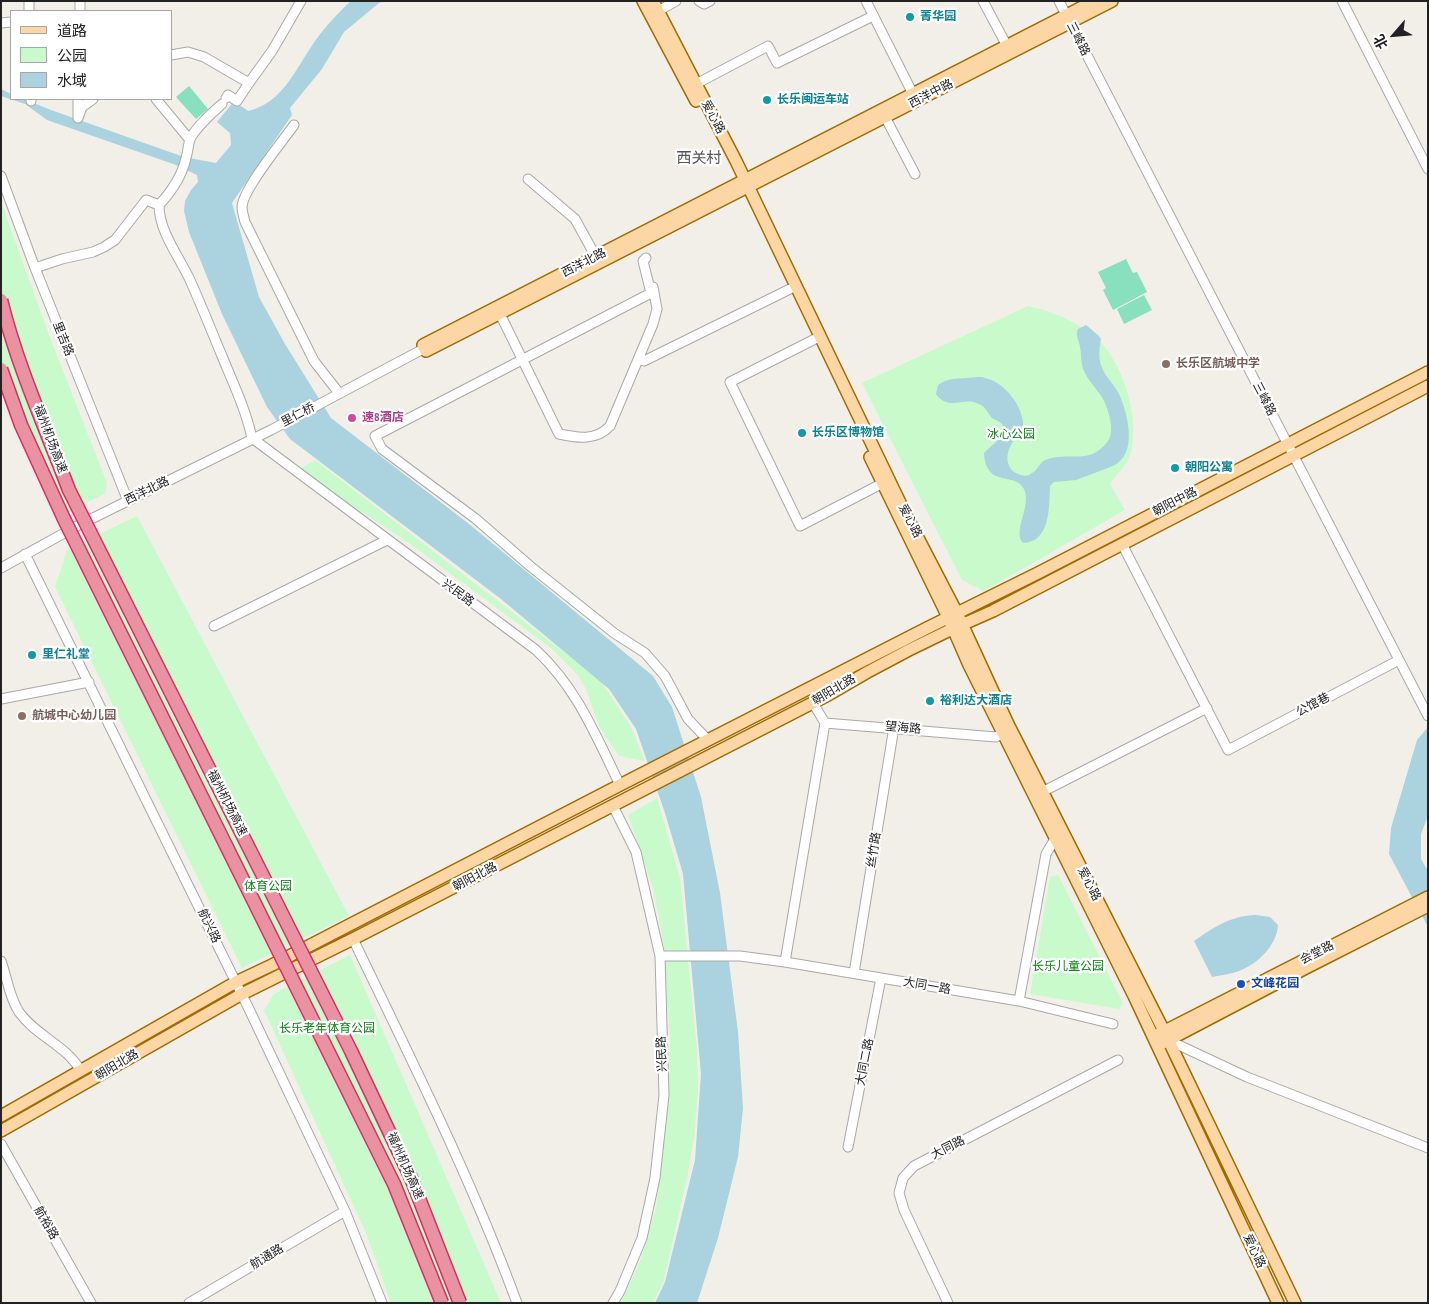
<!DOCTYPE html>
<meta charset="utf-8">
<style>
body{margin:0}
#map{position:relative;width:1429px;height:1304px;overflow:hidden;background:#f2efe9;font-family:"PT Sans Narrow","Noto Sans SC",sans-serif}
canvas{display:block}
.frame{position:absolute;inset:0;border:2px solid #222;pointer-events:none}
.legend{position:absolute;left:10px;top:10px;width:162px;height:90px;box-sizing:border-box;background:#fff;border:1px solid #a7a7a7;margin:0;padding:6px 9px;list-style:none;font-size:15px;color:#222}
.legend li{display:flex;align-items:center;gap:10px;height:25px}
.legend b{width:25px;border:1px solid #a7a7a7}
.north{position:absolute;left:1369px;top:10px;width:50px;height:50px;-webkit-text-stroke:4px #fff;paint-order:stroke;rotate:243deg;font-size:14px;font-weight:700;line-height:20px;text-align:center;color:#222}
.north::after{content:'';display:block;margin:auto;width:18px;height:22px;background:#222;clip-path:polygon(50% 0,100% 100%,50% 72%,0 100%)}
</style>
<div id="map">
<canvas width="1429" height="1304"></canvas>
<div class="frame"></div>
<ul class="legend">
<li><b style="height:6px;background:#fcd6a4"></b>道路</li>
<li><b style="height:14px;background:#c8facc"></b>公园</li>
<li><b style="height:14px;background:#aad3df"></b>水域</li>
</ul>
<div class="north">北</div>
</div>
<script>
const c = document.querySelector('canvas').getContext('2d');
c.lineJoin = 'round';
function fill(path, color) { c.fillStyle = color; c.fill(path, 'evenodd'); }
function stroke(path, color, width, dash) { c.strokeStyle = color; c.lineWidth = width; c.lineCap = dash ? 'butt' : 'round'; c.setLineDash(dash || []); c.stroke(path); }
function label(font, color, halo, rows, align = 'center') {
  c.font = font + ' "PT Sans Narrow","Noto Sans SC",sans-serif'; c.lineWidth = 4.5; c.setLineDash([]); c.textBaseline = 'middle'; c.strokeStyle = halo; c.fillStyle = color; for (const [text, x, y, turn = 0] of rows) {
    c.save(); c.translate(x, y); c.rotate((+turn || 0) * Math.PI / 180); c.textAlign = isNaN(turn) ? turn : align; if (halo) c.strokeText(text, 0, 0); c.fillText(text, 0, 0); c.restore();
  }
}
const park = new Path2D(`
 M1,202l48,133 58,148 -2,11 -42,20 -34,-81 -28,-76z
 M1028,306c21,4 43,14 60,25 33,22 54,87 42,124 -3,10 -14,20 -20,29l15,26 -141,81 -22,-11 -100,-197z
 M315,460l285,220 31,47 14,34 -26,-5 -20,-30 -13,-37 -9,-15 -26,-26 -142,-105 -111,-73z
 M137,516l212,400 -107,52 -187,-381 12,-37z
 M657,798l23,80 17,172 1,40 -4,48 -7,40 -24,105 -10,20h-32l20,-44 15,-50 13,-120 1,-53 -5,-59 -1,-31 -10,-55 -26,-76z
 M1058,875l65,128 -4,6 -89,-15 20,-117z
 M350,955l151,348h-110l-25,-70 -102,-223 10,-16z`);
const pitch = new Path2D(`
 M189,86l19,23 -12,10 -20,-22z
 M1126,259l7,14 4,-1 10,20 -34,18 -10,-20 3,-2 -8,-16z
 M1144,295l8,15 -28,14 -7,-15z`);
const water = new Path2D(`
 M351,1h33l-5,2 -35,29 -22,37 -32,39 2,7 -60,88 27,94 26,47 46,74 138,106 184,152 19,31 29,90 19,96 18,139 5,76 -5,49 -20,81 -21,65h-42l10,-21 30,-122 6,-86 -18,-200 -18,-61 -29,-84 -27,-40 -108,-90 -211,-160 -23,-32 -45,-93 -33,-82 -5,-21 1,-10 6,-11 7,-8 -1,-7 -21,-10 -129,-45 -22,-16 -24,-8v-7l10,5v5h13l27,11 133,47 32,6 15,-18 -1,-12 -13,-11 17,-21 14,10c35,-8 48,-43 67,-70 10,-14 23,-28 36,-40z
 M1086,325l12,10 3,4c-2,11 -3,21 2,31 4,9 13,16 17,26 8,20 18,58 -7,70l-37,14 -22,2 -4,4c-1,20 1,56 -27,57 -11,-12 9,-37 1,-54 -9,-18 -38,0 -40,-36 6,-7 17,-13 21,-22l-3,-7c-3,-3 -7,-4 -10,-6 -5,-6 -6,-11 -13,-14 -16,-8 -30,8 -43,-10l2,-9c10,-7 16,-6 29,-7 5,0 13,-2 18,0 19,4 36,26 38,44 1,11 -8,15 -12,23 -6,11 -5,24 7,29 5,2 9,3 14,-1 6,-3 7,-10 13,-13 24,-10 44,7 63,-19 7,-9 1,-30 -4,-40 -5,-10 -14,-18 -19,-28 -5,-9 -3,-17 -5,-26 -1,-8 -5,-11 -2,-18z
 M1428,727v89l-7,18v25l7,12v56l-39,-73 2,-26 26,-88z
 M1256,915l14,2 8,8c-1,20 -20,39 -39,46 -8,3 -18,4 -27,6l-18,-36c20,-14 36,-25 62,-26z`);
const minor = new Path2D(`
 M29,1v10
 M699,1l5,3 6,-3
 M866,1l47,93
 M983,1l24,45
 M1059,1l369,715
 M1342,1l86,168
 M80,11v-10
 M653,14l23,-13
 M1,23l10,-1
 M171,55l17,-3 16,5 45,26 23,-32 29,-50
 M696,84l72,-38 9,17 96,-47
 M226,98l2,-3 9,6 12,-18
 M31,99v2
 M78,99v19l4,-11 11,-8
 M156,99l34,41
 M222,104c-11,10 -25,22 -32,35 -2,6 -2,13 -4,19 -4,18 -14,33 -27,47 0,26 19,50 30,73 12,26 22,52 33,78 11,27 24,54 30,82l284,212c41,38 60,86 84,135
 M883,113l32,61
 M294,125c-12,17 -51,64 -52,82 0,4 2,11 3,15l69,139 25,32
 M1,176l34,92 93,233
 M528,179l47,40 21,38
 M646,258l-3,3 8,32 -276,143 7,13 94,70 54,47 84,67 31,20 20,23 23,43 20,21
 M35,268l27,-9 31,-7 11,-5 11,-7 31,-40 13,5
 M500,314l59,120c19,4 37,7 51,-8l43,-102 4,-15 -4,-22
 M815,339l-85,43 70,144 83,-43
 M644,361l146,-72
 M1122,544l106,206 171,-90
 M25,554l223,453 97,204 37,92
 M1,568l76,-42 194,-96 154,-82
 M214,626l173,-86
 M1,699l88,-17
 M813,703l12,20 171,14 7,-4
 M1042,792l165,-84
 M613,806l23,46 24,104 4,139 -9,83 -13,60 -22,53 -7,12
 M353,939c58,120 118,239 164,364
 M660,956h80l45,6 234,39 94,23
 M1,961c6,16 8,36 18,51 17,24 47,33 62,59
 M785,962l40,-239
 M854,973l40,-246
 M1019,1001l27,-147 10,-17
 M1168,1040l79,37 181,71
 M1,1144l90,159
 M848,1147l33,-169
 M189,1303l156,-92
 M948,1303l-44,-93 -5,-17 4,-15 11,-12 204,-106`);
const major = new Path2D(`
 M643,1l53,100
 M653,1l83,160 168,350 53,102 51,111 156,307 131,272
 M1094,1l-671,344 3,6 686,-350
 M870,457l78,160 21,48 165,331 144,307
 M1159,1034l269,-137
 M1163,1043l143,-75 122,-62
 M1,1116l235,-134 36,-17 348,-180 307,-157 111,-55 390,-201
 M1,1131l241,-137 111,-55 475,-244c53,-32 108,-60 165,-84l435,-225`);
const highwayBridge = new Path2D(`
 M1,300c16,65 44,127 68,190l282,561 60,127 49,125
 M1,369l20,56 43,94 330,665 48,119`);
const markers = [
 [910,17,5,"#0f9aa8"],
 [767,100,5,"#0f9aa8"],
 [1166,364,5,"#8d6e63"],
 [352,418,5,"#d1479c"],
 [802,433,5,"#0f9aa8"],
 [1175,468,5,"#0f9aa8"],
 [32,655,5,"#0f9aa8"],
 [930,701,5,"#0f9aa8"],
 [22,716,5,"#8d6e63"],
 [1241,984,5,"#1a4fb4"]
];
const cultureNames = [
 ["菁华园",920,17],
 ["长乐闽运车站",777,100],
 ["长乐区博物馆",812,433],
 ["朝阳公寓",1185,468],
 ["里仁礼堂",42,655],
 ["裕利达大酒店",940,701]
];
const streetNames = [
 ["三峰路",1078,39,63],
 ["西洋中路",931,94,-27],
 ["爱心路",713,117,62],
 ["西洋北路",584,263,-27],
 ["里吉路",63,339,68],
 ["三峰路",1264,399,63],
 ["里仁桥",298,415,-28],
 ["福州机场高速",50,439,69],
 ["西洋北路",147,491,-26],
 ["朝阳中路",1175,502,-27],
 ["爱心路",910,521,62],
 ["兴民路",458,593,37],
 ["朝阳北路",834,690,-30],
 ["公馆巷",1313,705,-28],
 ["望海路",903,728,5],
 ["福州机场高速",227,803,63],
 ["丝竹路",874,850,-81],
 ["朝阳北路",475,877,-27],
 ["爱心路",1089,884,63],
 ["航兴路",209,926,64],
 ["会堂路",1317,953,-27],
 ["大同一路",927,986,10],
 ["兴民路",662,1054,-92],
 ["大同二路",865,1062,-79],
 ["朝阳北路",117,1065,-30],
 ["大同路",948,1148,-27],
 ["福州机场高速",405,1166,66],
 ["航裕路",46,1223,60],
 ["爱心路",1254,1251,65],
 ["航通路",267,1257,-31]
];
const educationNames = [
 ["长乐区航城中学",1176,364],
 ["航城中心幼儿园",32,716]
];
const hotelNames = [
 ["速8酒店",362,418]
];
const parkNames = [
 ["冰心公园",1011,435],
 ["体育公园",268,887],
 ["长乐儿童公园",1068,967],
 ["长乐老年体育公园",327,1029]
];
const transitNames = [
 ["文峰花园",1251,984]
];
const quarterNames = [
 ["西关村",699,159]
];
fill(park, '#c8facc');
fill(pitch, '#88e0be');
fill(water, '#aad3df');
stroke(minor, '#a9a9a9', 11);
stroke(major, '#a06b00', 14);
stroke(minor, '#fff', 9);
stroke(major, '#fcd6a4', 11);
stroke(highwayBridge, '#dc2a67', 15, []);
stroke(highwayBridge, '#e892a2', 12);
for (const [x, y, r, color] of markers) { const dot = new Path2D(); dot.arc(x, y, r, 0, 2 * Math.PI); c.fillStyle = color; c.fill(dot); stroke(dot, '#fff', 2); }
label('bold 12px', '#0d838f', '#fff', cultureNames, 'left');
label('12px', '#222', '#fff', streetNames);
label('bold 12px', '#785e54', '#fff', educationNames, 'left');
label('bold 12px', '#b23c85', '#fff', hotelNames, 'left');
label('12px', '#0c8416', '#fff', parkNames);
label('bold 12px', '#164399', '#fff', transitNames, 'left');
label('15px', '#555', '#fff', quarterNames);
</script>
